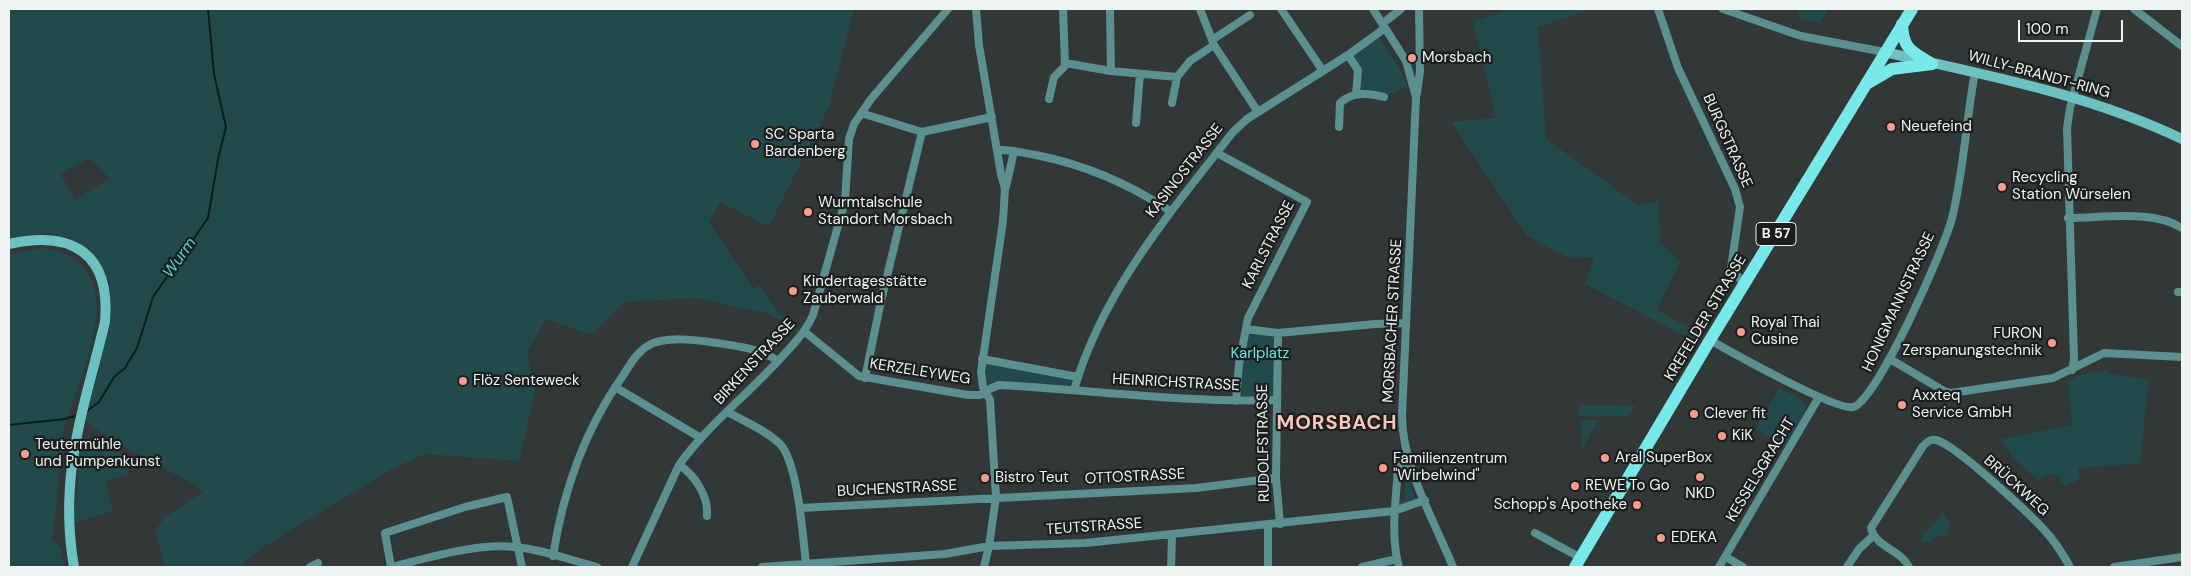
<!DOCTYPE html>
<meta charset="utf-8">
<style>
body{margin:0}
#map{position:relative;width:2191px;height:576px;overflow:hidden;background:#323737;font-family:"DM Sans",sans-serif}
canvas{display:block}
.frame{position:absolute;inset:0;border:10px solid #f0f3f3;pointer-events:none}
.scale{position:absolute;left:2018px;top:20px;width:105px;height:22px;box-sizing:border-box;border:2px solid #f0f3f3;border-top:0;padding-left:6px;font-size:15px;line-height:18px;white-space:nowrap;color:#f0f3f3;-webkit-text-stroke:4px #1c1e1e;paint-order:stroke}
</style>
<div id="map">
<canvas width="2191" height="576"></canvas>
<div class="frame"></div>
<div class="scale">100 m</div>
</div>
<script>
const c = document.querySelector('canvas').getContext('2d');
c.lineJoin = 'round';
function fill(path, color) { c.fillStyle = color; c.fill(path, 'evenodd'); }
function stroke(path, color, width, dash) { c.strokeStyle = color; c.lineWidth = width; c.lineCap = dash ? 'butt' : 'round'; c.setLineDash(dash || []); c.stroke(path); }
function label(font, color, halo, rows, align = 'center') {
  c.font = font + ' "DM Sans",sans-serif'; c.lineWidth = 4.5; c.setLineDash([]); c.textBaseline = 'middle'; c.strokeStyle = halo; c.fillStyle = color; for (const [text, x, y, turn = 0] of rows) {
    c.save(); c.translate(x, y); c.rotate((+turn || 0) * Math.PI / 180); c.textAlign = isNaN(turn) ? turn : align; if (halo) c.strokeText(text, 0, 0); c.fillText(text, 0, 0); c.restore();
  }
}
const green = new Path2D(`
 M9,9h845l-25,97 -59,118 -3,2 -47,-24 -11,20 45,67 5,-4 20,28 21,16 -2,3 -28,-18 -75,-16 -71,4 -32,33 -46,-16 -19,33 8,40 -16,69 -94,-7 -33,15 -127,77 -22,17 1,4h-79l-10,-36 9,-13 40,-27c-39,-25 -83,-42 -119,-70l26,-101 -1,-38 -16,-27 -22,-17 -27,-5 -36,7zM90,158l20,21 -36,21 -2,-8 -12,-18z
 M1509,9h82l-53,18 8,112 92,66 21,-4 1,41 20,20 -23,48 45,25 -5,7 -112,-58 9,-27 -24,1 -43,-22 -76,-114 45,-4 -23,-96z
 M1798,9h30l-9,14 -19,-4z
 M1378,36l18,26 12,24 -22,10 -26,-5 2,-16 -11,-20z
 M42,248c96,15 40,120 23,178 -3,10 -3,23 -4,34 -3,27 -5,53 -9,80l9,7 3,20h-55v-312z
 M1248,332l28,3 -3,62 -32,-1 2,-40z
 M984,362l91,16 -2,11 -88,-7z
 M2106,370l2,4 41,5 -9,84 -62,5 2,11 -15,7 -10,-13 -18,7 -24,-23 -11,-18 70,-14 -4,-42 8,-7z
 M1779,388c11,6 27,10 27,24l-20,36 -31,-19z
 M1579,405l57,1 -8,10h-50z
 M1581,420h18l-18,30z
 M85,440l14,1 25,13 5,21 -23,6 7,30 -40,12 4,-31 2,-49z
 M1404,468l11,31 -14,5 -2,-2 6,-2 1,-25 -6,1 1,-7z
 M1943,512c6,11 9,12 4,25l-10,-2 -8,7 -8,1 1,-6z`);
const stream = new Path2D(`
 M87,411l12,-9 15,-25 11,-9 12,-20 16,-51 55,-79 10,-59 8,-32 -12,-53 -6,-65
 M9,425l56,-6 13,-4`);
const street = new Path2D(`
 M976,9l3,36 22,129 4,15 -2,32 -22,151 2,15 7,13 6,97 -7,49 -5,21
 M1110,9l1,62
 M1200,9l14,36 44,67
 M1281,9l42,62
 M1373,9l33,52 10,36 -14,319c0,50 32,104 51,151
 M1658,9l20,59 57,121 5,18 -9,61 14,17
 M1723,9l78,27 83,16
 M2134,9l48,37
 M1387,20l14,-11
 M1212,40l38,-25
 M1348,55l10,15 -2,24
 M1065,63l46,8 66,6 13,-16 24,-16
 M1417,93l3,-22 -1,-62
 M1049,99l5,-22 11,-11 -2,-57
 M1172,103l5,-26
 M861,113l61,19
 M1136,123l4,-49
 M1339,127l1,-24c13,-12 29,-10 44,-6
 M998,150c12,-1 25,3 38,5 50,10 92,28 134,56
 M1217,153l90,49 -59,116 -9,46 -3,37
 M1006,187l8,-36
 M2068,218c35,0 85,-9 114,10
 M2178,292h4
 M1246,329l32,4 97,-9 31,-1
 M805,332l54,44 109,19h11l8,-2
 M1278,333l-2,145 4,46
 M1710,340c21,12 126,71 143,67 24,-6 92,-160 99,-189 12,-48 14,-98 23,-146
 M982,359l96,18
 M1890,359l54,32 7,2 102,-15 51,-25 78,4
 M2072,370l2,-11 -7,-231 3,-20 27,-99
 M865,378l16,-77 41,-169 70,-15
 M615,387l86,51
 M1074,390c29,-100 96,-177 159,-258l14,-13 101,-64 37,-27
 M985,391l14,-6c93,5 184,18 277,15
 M728,412c17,10 38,18 52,32 18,19 23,93 26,120
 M679,465c16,10 30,32 28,51
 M800,508l396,-20 80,-10
 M1535,533l46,25
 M553,556c10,-65 31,-125 69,-179 7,-10 13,-23 24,-30 17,-12 51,-7 71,-4 21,3 43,6 61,18
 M1726,557l17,10
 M310,567l8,-4
 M391,567l-6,-34 80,-26 42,-10 15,70
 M392,567c35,-9 85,-24 122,-20 27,2 56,13 83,20
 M632,567l47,-102c28,-39 67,-69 99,-104 14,-15 27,-28 35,-46l32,-114 4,-62 5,-15 17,-25 77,-90
 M762,567l183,-13 44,-8 96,-3 309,-32 31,-11
 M1171,567l1,-32
 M1268,567v-42
 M1362,567l35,-8
 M1399,567c-9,-32 -3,-66 -1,-99l10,-7
 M1719,567l100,-170
 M1847,567l12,-18 14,-13
 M1909,567c-9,-18 -33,-19 -38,-39l52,-82c4,-4 7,-7 13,-6 19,4 95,75 110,92 10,11 17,22 24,35
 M2114,567l68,-10`);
const secondary = new Path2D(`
 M1884,52c102,23 204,42 298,87
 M9,244c63,-14 102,9 96,78 -21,87 -47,153 -31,245`);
const primary = new Path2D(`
 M1902,24c1,26 10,27 30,40
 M1868,83l24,-14 40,-5
 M1575,567l135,-227 202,-331`);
const markers = [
 [1412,58,5,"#f59c90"],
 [1891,127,5,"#f59c90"],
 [755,144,5,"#f59c90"],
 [2002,187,5,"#f59c90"],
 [808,212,5,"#f59c90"],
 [793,291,5,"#f59c90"],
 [1741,332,5,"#f59c90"],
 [2052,343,5,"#f59c90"],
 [463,381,5,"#f59c90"],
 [1902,405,5,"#f59c90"],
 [1694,414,5,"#f59c90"],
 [1722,436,5,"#f59c90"],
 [25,454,5,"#f59c90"],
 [1605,458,5,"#f59c90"],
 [1383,468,5,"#f59c90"],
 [1700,477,5,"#f59c90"],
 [985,478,5,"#f59c90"],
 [1575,486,5,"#f59c90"],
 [1637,505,5,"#f59c90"],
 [1661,538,5,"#f59c90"]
];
const shields = [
 [1776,234,40]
];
const shieldNames = [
 ["B 57",1776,234]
];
const poiNames = [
 ["Morsbach",1422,58],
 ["Neuefeind",1901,127],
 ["SC Sparta",765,135],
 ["Bardenberg",765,152],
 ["Recycling",2012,178],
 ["Station Würselen",2012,195],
 ["Wurmtalschule",818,203],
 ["Standort Morsbach",818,220],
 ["Kindertagesstätte",803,282],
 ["Zauberwald",803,299],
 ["Royal Thai",1751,323],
 ["Cusine",1751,340],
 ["FURON",2042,334,"right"],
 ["Zerspanungstechnik",2042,351,"right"],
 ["Flöz Senteweck",473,381],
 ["Axxteq",1912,396],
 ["Service GmbH",1912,413],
 ["Clever fit",1704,414],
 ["KiK",1732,436],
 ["Teutermühle",35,445],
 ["und Pumpenkunst",35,462],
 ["Aral SuperBox",1615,458],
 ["Familienzentrum",1393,459],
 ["\"Wirbelwind\"",1393,476],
 ["Bistro Teut",995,478],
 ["REWE To Go",1585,486],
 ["NKD",1700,494,"center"],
 ["Schopp's Apotheke",1627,505,"right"],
 ["EDEKA",1671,538]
];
const streetNames = [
 ["WILLY-BRANDT-RING",2039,75,15],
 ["BURGSTRASSE",1727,141,66],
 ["KASINOSTRASSE",1185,171,-52],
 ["KARLSTRASSE",1269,245,-63],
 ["HONIGMANNSTRASSE",1899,302,-65],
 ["KREFELDER STRASSE",1706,318,-59],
 ["MORSBACHER STRASSE",1393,321,-87],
 ["BIRKENSTRASSE",755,362,-47],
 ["KERZELEYWEG",920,372,9],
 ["HEINRICHSTRASSE",1176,383,3],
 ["RUDOLFSTRASSE",1264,443,-91],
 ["KESSELSGRACHT",1761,470,-59],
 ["OTTOSTRASSE",1135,477,-3],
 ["BRÜCKWEG",2016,486,42],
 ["BUCHENSTRASSE",897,489,-3],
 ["TEUTSTRASSE",1094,527,-4]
];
const parkNames = [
 ["Karlplatz",1260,354]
];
const waterNames = [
 ["Wurm",180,258,-55]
];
const districtNames = [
 ["MORSBACH",1337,424]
];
fill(green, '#234a4a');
stroke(stream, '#0b1e1e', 2);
stroke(street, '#5c8f8f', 8);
stroke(secondary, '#6dc2c1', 10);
stroke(primary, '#78e9e8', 12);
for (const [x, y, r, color] of markers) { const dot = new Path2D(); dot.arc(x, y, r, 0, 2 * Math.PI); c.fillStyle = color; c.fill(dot); stroke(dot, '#1c1e1e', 2); }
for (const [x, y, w] of shields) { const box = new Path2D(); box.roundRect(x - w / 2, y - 11.5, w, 23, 4); c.fillStyle = '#1c1e1e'; c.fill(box); stroke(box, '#f0f3f3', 1); }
label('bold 14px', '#f0f3f3', null, shieldNames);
label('15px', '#f0f3f3', '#1c1e1e', poiNames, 'left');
label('15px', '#f0f3f3', '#1c1e1e', streetNames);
label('15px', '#5ceaea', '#1c1e1e', parkNames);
label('italic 16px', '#44d7d7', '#1c1e1e', waterNames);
c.letterSpacing = '1px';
label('bold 20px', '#f9c6bd', '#1c1e1e', districtNames);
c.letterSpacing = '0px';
</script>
